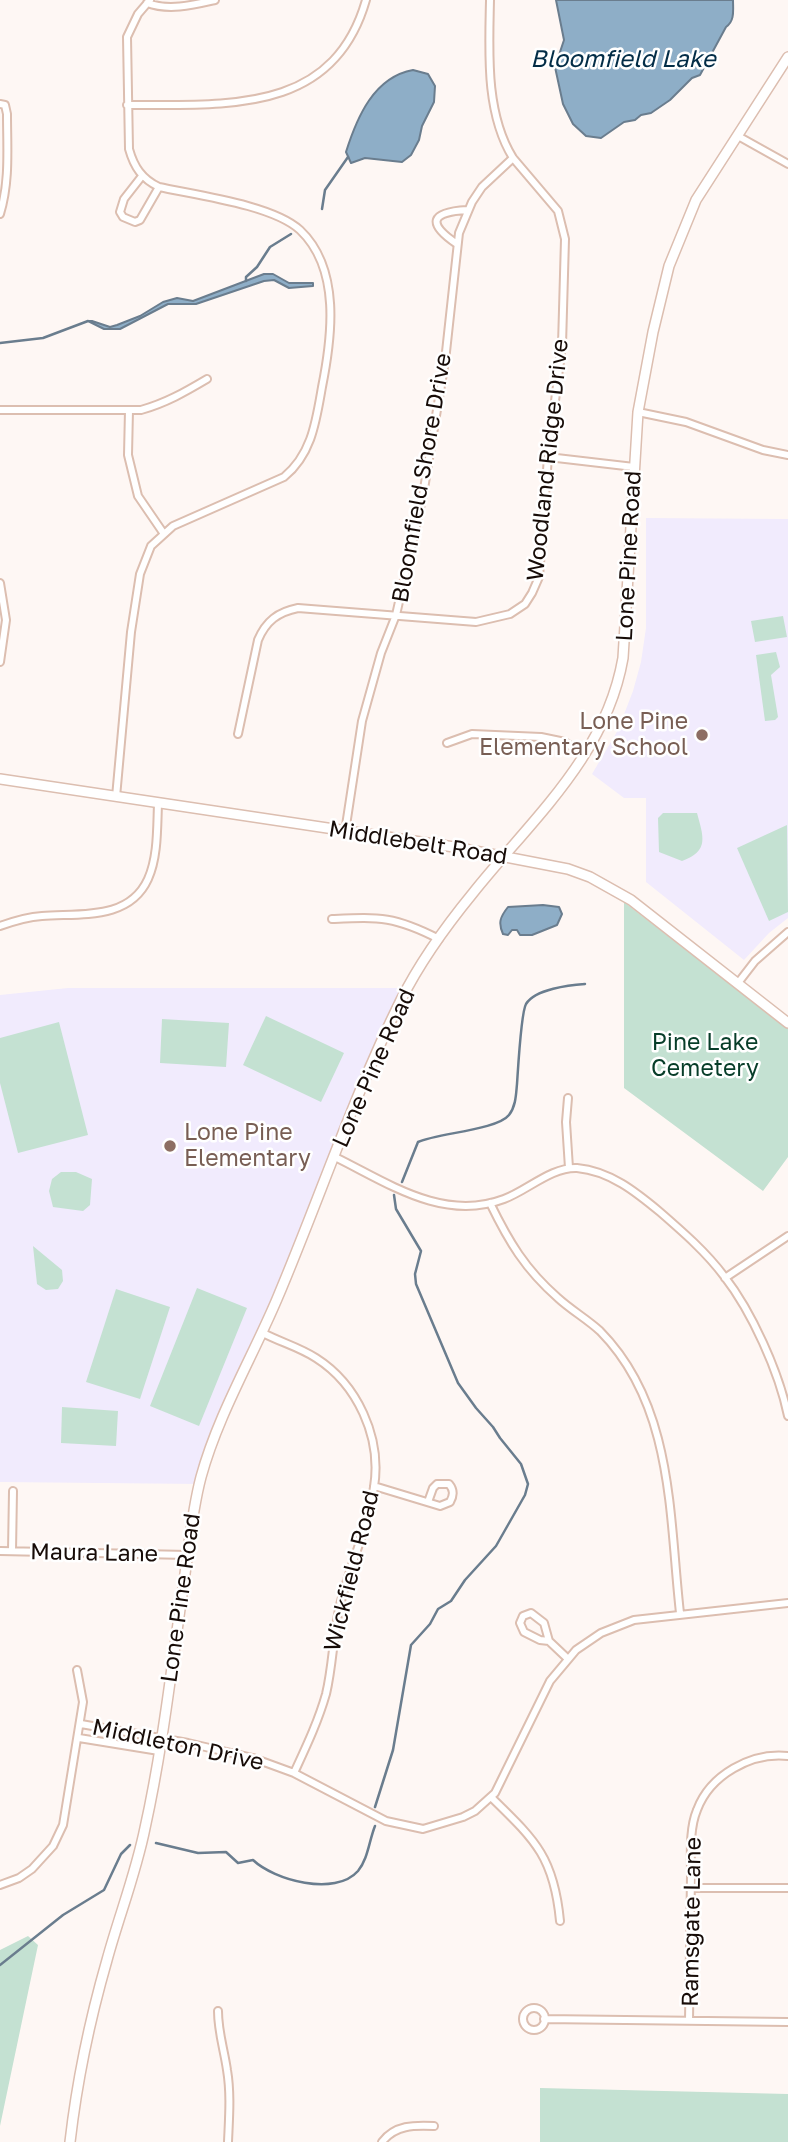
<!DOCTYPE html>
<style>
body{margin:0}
canvas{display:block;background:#fef7f4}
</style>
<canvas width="788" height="2142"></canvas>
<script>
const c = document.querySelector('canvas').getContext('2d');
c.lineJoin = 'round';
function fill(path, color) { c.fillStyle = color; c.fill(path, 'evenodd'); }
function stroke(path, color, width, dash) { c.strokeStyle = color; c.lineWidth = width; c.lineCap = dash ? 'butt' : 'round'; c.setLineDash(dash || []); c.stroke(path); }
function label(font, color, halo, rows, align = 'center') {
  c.font = font + ' "Golos Text",sans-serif'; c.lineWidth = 5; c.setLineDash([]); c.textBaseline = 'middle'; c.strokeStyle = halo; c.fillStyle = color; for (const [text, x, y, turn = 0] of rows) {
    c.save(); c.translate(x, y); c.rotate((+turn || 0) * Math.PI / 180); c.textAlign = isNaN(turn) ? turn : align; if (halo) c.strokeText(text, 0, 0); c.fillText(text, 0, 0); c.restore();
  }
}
const education = new Path2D(`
 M646,518l142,1v399l-19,15 -25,27 -98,-78v-84h-22l-32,-24 26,-44 15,-39 8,-29 5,-34z
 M68,988h342l-198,453 -11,43 -201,-2v-487z`);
const green = new Path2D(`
 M783,616l4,21 -32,5 -4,-21z
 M776,652l4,15 -9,8 7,42 -3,3 -10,1 -9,-66z
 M663,813h34c6,23 13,38 -15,48l-23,-9 -1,-34z
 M787,825l1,87 -19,9 -32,-73z
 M624,902l164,127v128l-25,34 -139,-103z
 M266,1016l78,37 -23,49 -78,-37z
 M162,1019l67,4 -3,44 -66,-4z
 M59,1022l29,113 -70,18 -18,-70v-45z
 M61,1172h15l16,7 -2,26 -7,6 -30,-4 -4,-16 3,-12z
 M33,1246l29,24 1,11 -5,8 -12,1 -9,-6z
 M197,1288l50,20 -48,118 -49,-20z
 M116,1289l54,18 -30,92 -54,-17z
 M62,1407l56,4 -2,35 -55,-3z
 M28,1936l10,9 -38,181v-176z
 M540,2088l248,6v48h-248z`);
const water = new Path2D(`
 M556,0h177c0,10 2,21 -7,27l-26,48 -8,3 -22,22 -19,13 -10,2 -6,5 -11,2 -23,16 -15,-2 -13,-12 -10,-20 -8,-37 9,-27z
 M413,70l15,4 7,12 -1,16 -12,24 -3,14 -8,15 -9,7 -37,-4 -14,5 -5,-11c11,-35 28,-75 67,-82z
 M264,274h9l16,9h24v3l-24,2 -15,-8 -10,1 -68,23h-28l-48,25h-16l-16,-8h4l18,6 7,-2 23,-9 23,-14 14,-4 16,3z
 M543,905l16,2 3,7 -5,11 -25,10h-12l-3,-5h-5l-4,5 -5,-1c-5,-11 -3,-17 5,-27z`);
const stream = new Path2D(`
 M322,209l3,-19 23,-33
 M246,281v-4l11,-10 13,-20 21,-13
 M0,343l43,-5 45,-17
 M402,1182l16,-40c20,-9 79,-12 91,-27 7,-9 7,-21 8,-31 1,-14 4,-71 9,-80 9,-15 44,-19 59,-20
 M375,1807l18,-57 18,-105 19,-21 8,-15 13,-8 14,-21 31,-34 29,-51 3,-11 -7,-20 -21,-26 -7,-11 -17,-19 -18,-25 -42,-99 -1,-10 6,-23 -25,-42 -2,-14
 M156,1843l42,10 28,-1 12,11 15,-3c21,20 82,37 105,11 10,-12 11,-30 17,-45
 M0,1965l63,-50 41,-25 17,-36 9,-9`);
const street = new Path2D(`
 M147,3c22,8 46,2 68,-3
 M0,104l5,1 2,9c0,34 3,67 -7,100
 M127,105c97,-1 206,11 239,-105
 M738,136l50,28
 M142,176l-18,23 -4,13 3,5 12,5 5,-2 19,-33
 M457,244c-31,-21 -26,-32 10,-34
 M0,410h141c25,-7 44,-18 66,-31
 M129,410l-1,45 10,41 26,38
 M638,412l48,10 77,28 25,5
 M548,457l86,10
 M0,583l6,37 -6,42
 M238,734l20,-94c8,-19 20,-28 40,-32l178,14 34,-8 15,-10 7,-11 7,-16 9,-120 14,-112 3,-106 -7,-28 -45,-53c-28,-45 -24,-107 -23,-158
 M447,743l25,-9 69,3 24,5 19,14
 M116,797l15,-165 9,-58 11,-28 22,-20 111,-49c28,-23 32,-56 38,-90 10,-50 19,-118 -22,-157 -27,-25 -104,-35 -141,-43 -17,-8 -25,-20 -30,-38l-2,-112 11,-23 12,-14
 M345,832l17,-111 19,-68 15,-38 27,-120 22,-134 14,-128 13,-31 10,-15 31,-29
 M332,919c48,-2 62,-3 107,20
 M0,926c14,-5 28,-9 42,-10 37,-3 87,5 106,-37 10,-22 9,-51 10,-75
 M738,983l17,-22 33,-29
 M568,1098l-2,24 3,46
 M335,1157c53,26 108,65 169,42 24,-9 47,-32 73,-31 33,3 59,24 83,44 23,20 46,40 64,64 28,36 55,96 64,140
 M490,1203c19,39 35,66 68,95 13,12 29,21 42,33 74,75 69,185 80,282
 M725,1278l63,-42
 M263,1333c17,9 36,14 53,25 41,26 66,79 58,129 -6,40 -24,78 -34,118 -7,29 -7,60 -14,89 -8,28 -20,53 -32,79
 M374,1486l66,20 10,-4c4,-7 4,-12 -1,-18h-12l-4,4 -5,14
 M0,1551l188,4
 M12,1551l1,-60
 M549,1641l-9,-1 -16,-8 -4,-9 3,-7 8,-3 13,10 5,18 19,18
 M81,1724l107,19 65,15 41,15 92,48 37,8 40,-12 12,-6 20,-18 55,-112 26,-31 25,-17 33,-13 154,-17
 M79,1738l80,13
 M491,1797c44,43 63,60 69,124
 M0,1885l19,-7 13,-9 21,-23 10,-21 20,-123 -6,-32
 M691,1888h97
 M523 2019a11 11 0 1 1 22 0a11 11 0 1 1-22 0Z
 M218,2011c0,21 6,38 9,59 4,24 2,48 1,72
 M544,2019l244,3
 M689,2021c1,-49 1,-97 2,-146 0,-20 -2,-46 6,-65 13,-35 54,-58 91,-54
 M382,2142c13,-17 32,-17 52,-16`);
const secondary = new Path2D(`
 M0,779l454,68 114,22 22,8 41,23 157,123
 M70,2142c7,-61 20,-123 37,-182 12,-44 29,-87 38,-132 18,-81 27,-165 39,-247 5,-35 8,-70 17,-104 17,-62 51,-119 76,-178 42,-99 76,-202 124,-299 19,-38 45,-74 72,-107 59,-74 133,-137 150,-235l15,-246 15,-80 16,-66 27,-66 92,-143`);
const markers = [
 [702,735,7,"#8d6e63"],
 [170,1146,7,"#8d6e63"]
];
const streetNames = [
 ["Woodland Ridge Drive",548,460,-84],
 ["Bloomfield Shore Drive",422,478,-80],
 ["Lone Pine Road",629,556,-87],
 ["Middlebelt Road",418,843,9],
 ["Lone Pine Road",374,1068,-66],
 ["Maura Lane",94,1553,1],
 ["Wickfield Road",352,1571,-76],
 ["Lone Pine Road",181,1598,-82],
 ["Middleton Drive",178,1745,12],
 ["Ramsgate Lane",692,1922,-89]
];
const educationNames = [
 ["Lone Pine",688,722],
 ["Elementary School",688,748],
 ["Lone Pine",184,1133,"left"],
 ["Elementary",184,1159,"left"]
];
const parkNames = [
 ["Pine Lake",705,1043],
 ["Cemetery",705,1069]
];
const waterNames = [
 ["Bloomfield Lake",623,59]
];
fill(education, '#f1ebfd');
fill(green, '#c4e1d2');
fill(water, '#8eaec7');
stroke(water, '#6a7d8e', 2);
stroke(stream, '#6a7d8e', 2.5);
stroke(street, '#dcbeb0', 10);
stroke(secondary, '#dcbeb0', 12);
stroke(street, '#fff', 6);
stroke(secondary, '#fff', 9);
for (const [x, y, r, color] of markers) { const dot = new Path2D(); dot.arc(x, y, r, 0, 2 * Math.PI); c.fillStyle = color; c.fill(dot); stroke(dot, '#fff', 2.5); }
label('23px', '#170c08', '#fff', streetNames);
label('23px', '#785e54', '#fff', educationNames, 'right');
label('23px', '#073d29', '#fff', parkNames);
label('italic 24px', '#032d47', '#fff', waterNames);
</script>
